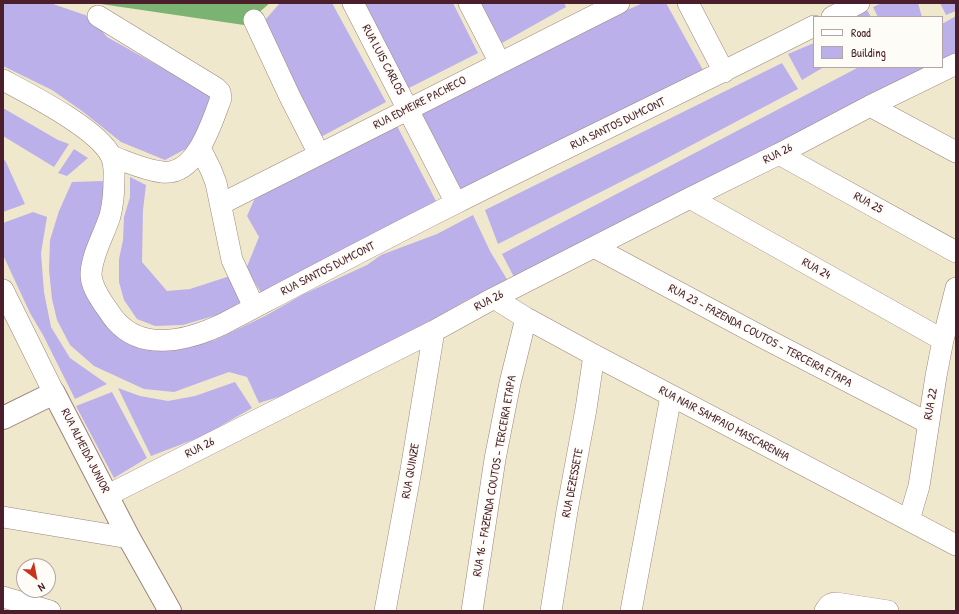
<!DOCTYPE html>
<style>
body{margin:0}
#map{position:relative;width:959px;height:614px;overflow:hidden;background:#f0e8cd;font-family:"Patrick Hand",sans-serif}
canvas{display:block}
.frame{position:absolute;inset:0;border:4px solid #4a1f2b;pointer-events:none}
.legend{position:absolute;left:813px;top:16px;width:130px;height:52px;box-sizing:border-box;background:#fdfcf7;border:1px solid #b5a4a5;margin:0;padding:5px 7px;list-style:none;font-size:12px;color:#4a1f2b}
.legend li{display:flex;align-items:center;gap:8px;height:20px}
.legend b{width:20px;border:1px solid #b5a4a5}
.north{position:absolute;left:16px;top:558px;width:40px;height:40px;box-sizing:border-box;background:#fdfcf7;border:1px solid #b5a4a5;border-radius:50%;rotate:148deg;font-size:11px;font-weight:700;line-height:16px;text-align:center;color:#4a1f2b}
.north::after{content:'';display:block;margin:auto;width:14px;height:18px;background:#c8321e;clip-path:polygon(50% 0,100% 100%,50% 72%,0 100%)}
</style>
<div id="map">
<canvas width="959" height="614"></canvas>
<div class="frame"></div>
<ul class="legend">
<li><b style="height:5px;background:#fff"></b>Road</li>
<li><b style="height:11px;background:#bcb0ea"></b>Building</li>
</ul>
<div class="north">N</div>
</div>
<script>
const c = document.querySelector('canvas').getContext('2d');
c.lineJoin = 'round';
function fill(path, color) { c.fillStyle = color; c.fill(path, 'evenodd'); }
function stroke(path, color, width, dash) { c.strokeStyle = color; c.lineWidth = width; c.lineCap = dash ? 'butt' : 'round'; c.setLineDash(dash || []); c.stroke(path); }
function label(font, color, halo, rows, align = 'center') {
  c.font = font + ' "Patrick Hand",sans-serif'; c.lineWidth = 4; c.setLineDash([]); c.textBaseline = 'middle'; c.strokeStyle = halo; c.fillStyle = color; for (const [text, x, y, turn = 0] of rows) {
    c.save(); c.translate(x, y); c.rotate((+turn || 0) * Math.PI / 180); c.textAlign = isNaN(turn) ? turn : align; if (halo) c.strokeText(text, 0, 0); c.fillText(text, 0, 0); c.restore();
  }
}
const forest = new Path2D(`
 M94,3h176l-26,22z`);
const building = new Path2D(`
 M3,3l50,1 38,13 16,20 109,61 -25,48 -26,14 -44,-18 -39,-31 -30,-21 -49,-24z
 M280,3h52l54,99 -67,36 -61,-110z
 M357,3h96l25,50 -75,38z
 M480,3h84l2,4 -64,36z
 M643,3h23l37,67 -244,124 -40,-83 102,-54z
 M882,3h36l4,14h-44l-5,-10z
 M940,3h16v8l-10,4z
 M867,10l4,7h-20z
 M956,16v37l-14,8v-37z
 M814,43v24h10l-22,13 -14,-26z
 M782,63l16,26 -144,76 -156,79 -13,-34z
 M859,67h71l-415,212 -13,-25z
 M3,108l55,32 11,4 -15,23 -51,-31z
 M396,124l40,77 -174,93 -16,-25 13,-32 -12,-21 8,-18z
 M74,149l14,9 -21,18 -9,-3z
 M5,160l20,44 -22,8v-51z
 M130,177l16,8 -3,25 -1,52 25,29 23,-2 43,-14 13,24 -26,15 -37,11 -28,1 -18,-7 -13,-19 -5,-18v-23l4,-19 1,-23 6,-20z
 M103,181l4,30 -21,62 54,74 35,3 40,-10 50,-24 39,-22 63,-29 14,-10 56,-21 36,-19 17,36 18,30 -16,6 -25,13 -76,43 -100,50 -32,10 -12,-26 -18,-5 -55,20 -30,-3 -50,-23 -24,-21 -13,-25 -5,-21 -3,-29 1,-30 9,-29 13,-29z
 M33,212l14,5 -6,36 3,39 7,35 19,31 37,26 -32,15 -32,-64 -13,-22 -27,-58v-32z
 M235,382l17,26 -49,28 -52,20 -33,-68 22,8 28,5 27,-5z
 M112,392l35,66 -33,20 -38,-72z`);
const minor = new Path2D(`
 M353,3l103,200
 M469,3l31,60
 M688,3l36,69
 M98,16l118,72 4,4 1,6c-9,24 -25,79 -59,74 -18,-2 -34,-10 -51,-16
 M832,17l27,-14
 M254,20l36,77 29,57
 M3,80c28,15 95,49 108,76 4,8 3,16 3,24 0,12 -1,24 -4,36 -6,19 -18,38 -19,58 0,12 8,23 14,32 4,5 7,11 11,15 28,32 75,18 107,3 78,-41 155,-82 233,-121 119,-60 240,-117 358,-177
 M870,106l86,46
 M200,148l11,22 5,13 16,77 22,47
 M779,154l177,98
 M690,198l253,142
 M221,204l398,-201
 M594,247l170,91 164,85
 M3,290l51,103
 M494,298l32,20 68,37 362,190
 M108,495l326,-164 60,-33 196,-100 89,-44 91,-48 86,-42
 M3,517l126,21
 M909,520l10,-34 17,-110 7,-36 13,-52
 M3,597l47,14
 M385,611l26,-141 23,-139
 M472,611l23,-152 15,-76 16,-65
 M551,611l16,-100 19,-102 8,-54
 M631,611l40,-215
 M825,611c3,-5 5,-8 11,-8l52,8`);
const secondary = new Path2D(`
 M3,418l51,-25 75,145 41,73`);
const streetNames = [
 ["RUA LUIS CARLOS",383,60,62],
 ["RUA EDMEIRE PACHECO",420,103,-27],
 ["RUA SANTOS DUMCONT",618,124,-26],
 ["RUA 26",778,154,-27],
 ["RUA 25",868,203,29],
 ["RUA SANTOS DUMCONT",328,269,-27],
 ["RUA 24",816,269,29],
 ["RUA 26",489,301,-28],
 ["RUA 23 - FAZENDA COUTOS - TERCEIRA ETAPA",760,336,28],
 ["RUA 22",931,404,-80],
 ["RUA NAIR SAMPAIO MASCARENHA",724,424,28],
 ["RUA 26",200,448,-27],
 ["RUA ALMEIDA JUNIOR",85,451,63],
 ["RUA QUINZE",411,471,-80],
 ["RUA 16 - FAZENDA COUTOS - TERCEIRA ETAPA",495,476,-80],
 ["RUA DEZESSETE",573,483,-79]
];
fill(forest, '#7bb472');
fill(building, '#bcb0ea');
stroke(minor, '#9d847c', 22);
stroke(secondary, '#9d847c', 24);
stroke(minor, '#fff', 21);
stroke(secondary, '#fff', 22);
label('12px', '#4a1f2b', '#fdfcf7', streetNames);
</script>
